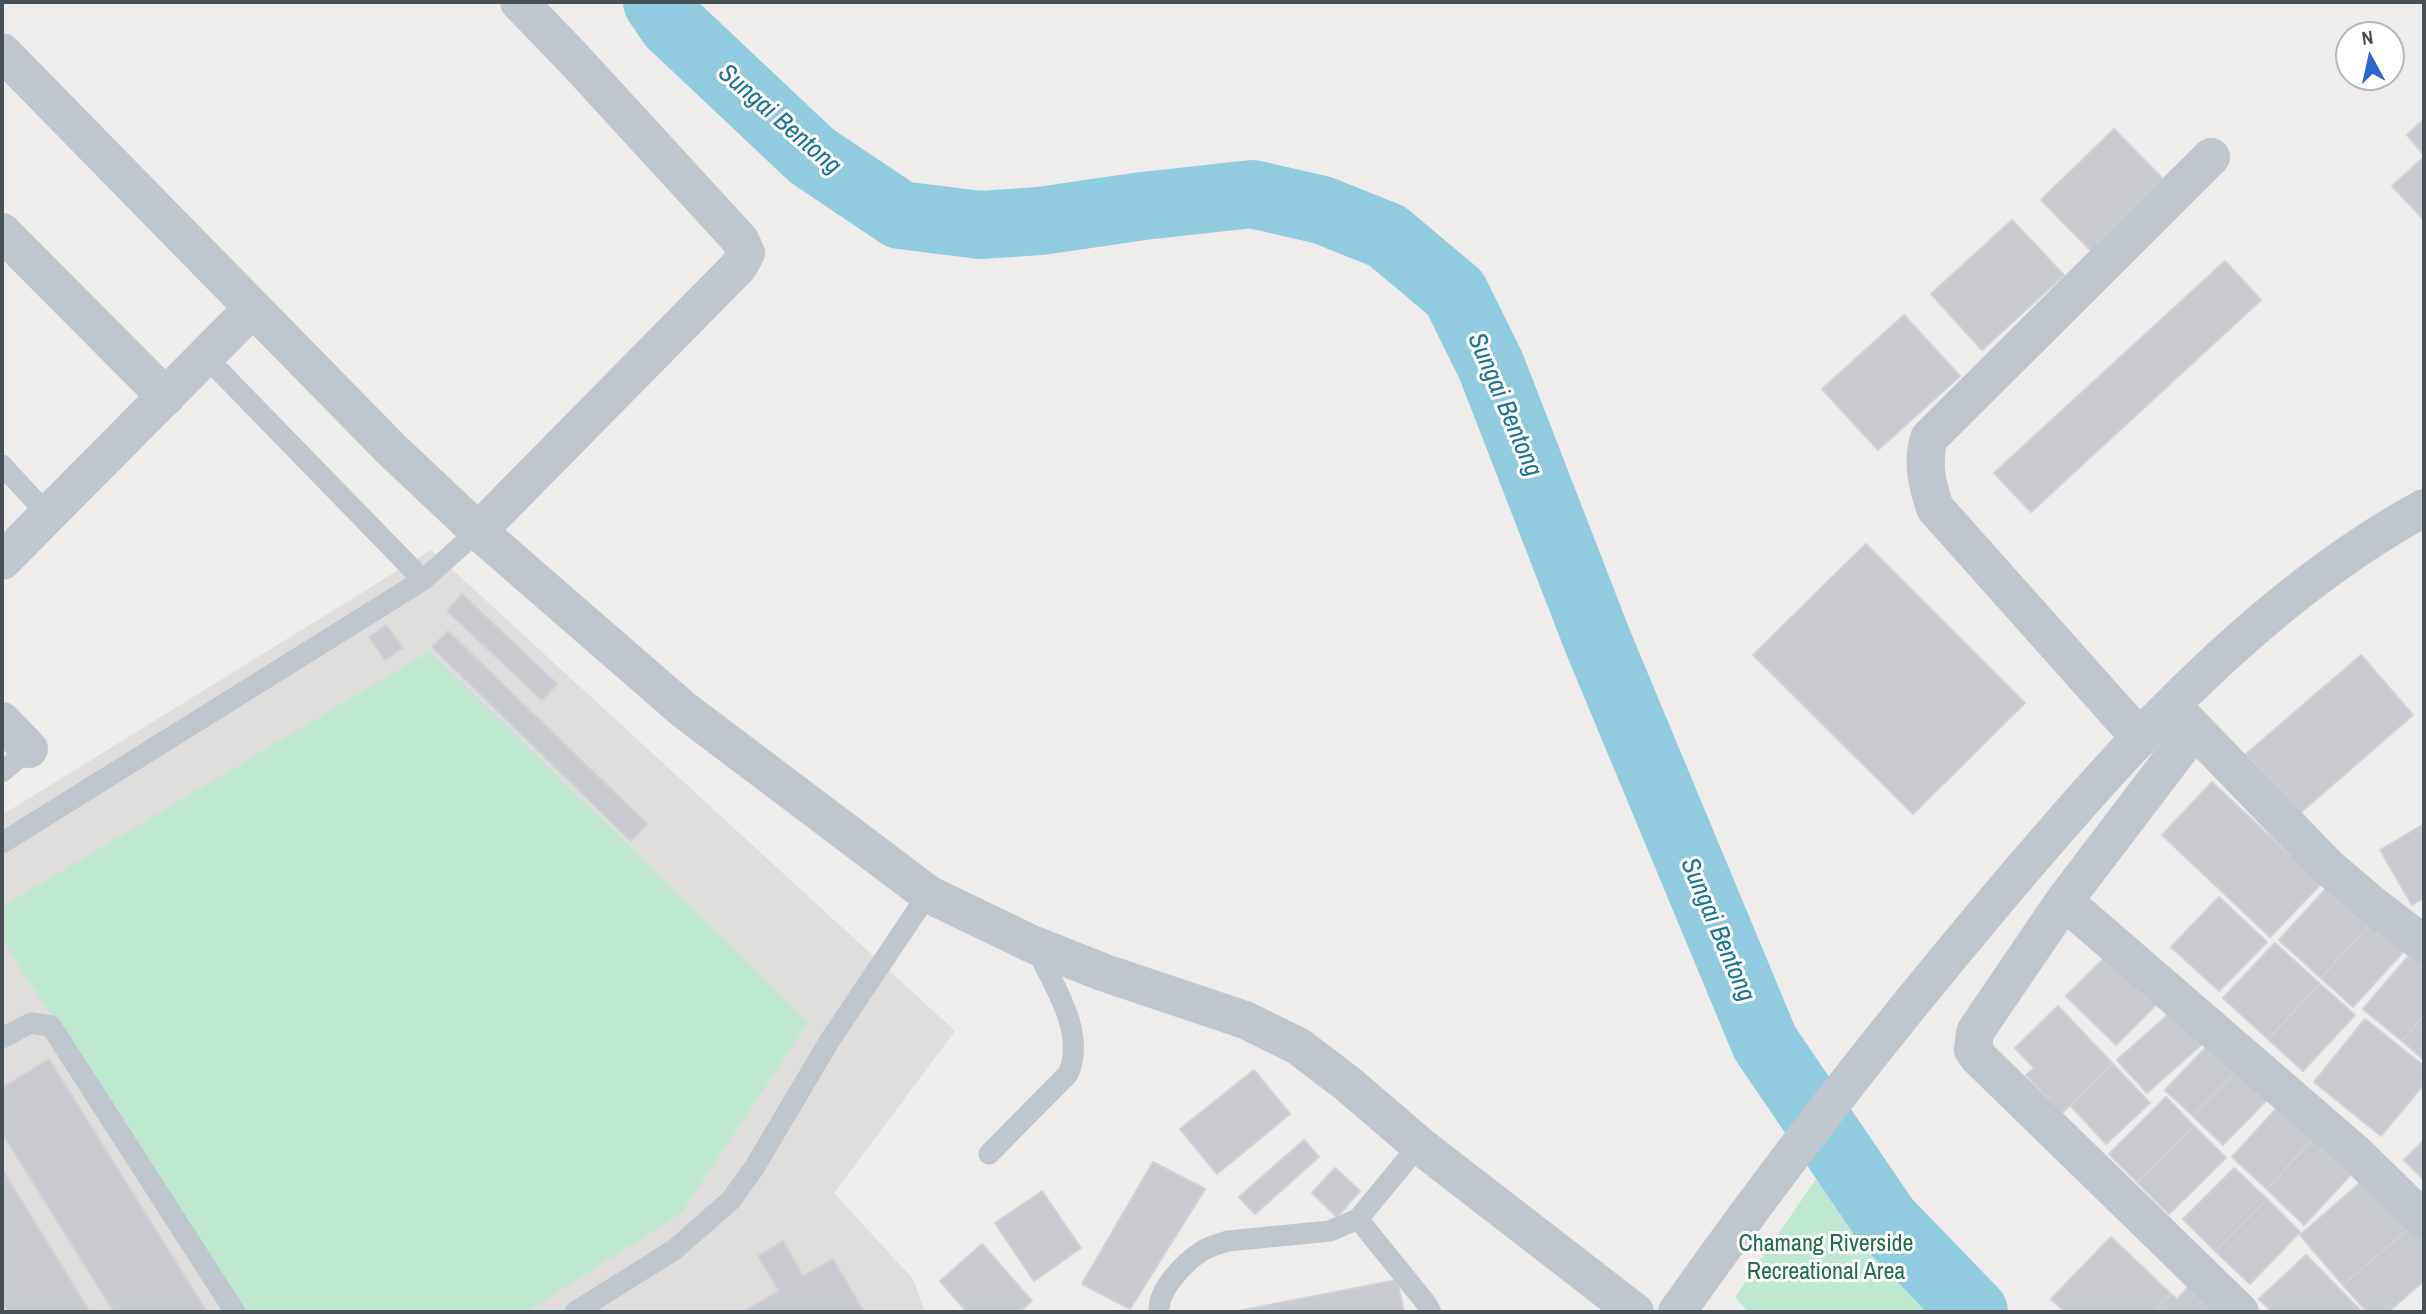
<!DOCTYPE html>
<style>
body{margin:0}
#map{position:relative;width:2426px;height:1314px;overflow:hidden;background:#efecec;font-family:"Archivo Narrow",sans-serif}
canvas{display:block}
.frame{position:absolute;inset:0;border:4px solid #474f57;pointer-events:none}
.north{position:absolute;left:2335px;top:21px;width:70px;height:70px;box-sizing:border-box;background:#fff;border:2px solid #b5b9bc;border-radius:50%;rotate:352deg;font-size:19px;font-weight:700;line-height:28px;text-align:center;color:#474f57}
.north::after{content:'';display:block;margin:auto;width:24px;height:32px;background:#2d68c8;clip-path:polygon(50% 0,100% 100%,50% 72%,0 100%)}
</style>
<div id="map">
<canvas width="2426" height="1314"></canvas>
<div class="frame"></div>
<div class="north">N</div>
</div>
<script>
const c = document.querySelector('canvas').getContext('2d');
c.lineJoin = 'round';
function fill(path, color) { c.fillStyle = color; c.fill(path, 'evenodd'); }
function stroke(path, color, width, dash) { c.strokeStyle = color; c.lineWidth = width; c.lineCap = dash ? 'butt' : 'round'; c.setLineDash(dash || []); c.stroke(path); }
function label(font, color, halo, rows, align = 'center') {
  c.font = font + ' "Archivo Narrow",sans-serif'; c.lineWidth = 6; c.setLineDash([]); c.textBaseline = 'middle'; c.strokeStyle = halo; c.fillStyle = color; for (const [text, x, y, turn = 0] of rows) {
    c.save(); c.translate(x, y); c.rotate((+turn || 0) * Math.PI / 180); c.textAlign = isNaN(turn) ? turn : align; if (halo) c.strokeText(text, 0, 0); c.fillText(text, 0, 0); c.restore();
  }
}
const education = new Path2D(`
 M431,550l524,481 -121,162 79,86 12,33h-923v-497z`);
const green = new Path2D(`
 M430,651l378,371 -127,191 -155,99h-279l-245,-372v-33z
 M1820,1173l129,139h-201l-13,-15z`);
const river = new Path2D(`
 M657,2l15,22 140,132 88,59 80,10 60,-4 103,-15 109,-12 70,16 65,26 68,57 36,73 107,276 167,401 121,178 88,91`);
const building = new Path2D(`
 M2424,119v36l-17,-20z
 M2114,129l53,54 -74,70 -52,-53z
 M2424,157v63l-32,-34z
 M2012,220l52,55 -82,75 -51,-56z
 M2225,261l36,39 -230,212 -37,-39z
 M1904,315l56,61 -82,74 -56,-61z
 M1866,544l159,159 -112,111 -160,-159z
 M462,594l95,90 -15,16 -95,-89z
 M386,625l17,23 -18,12 -16,-23z
 M448,631l199,193 -16,17 -199,-194z
 M2361,655l52,60 -114,99 -53,-60z
 M2212,782l109,102 -51,53 -108,-102z
 M2424,824v74l-12,7 -32,-55z
 M2330,884l42,38 -51,56 -42,-38z
 M2219,897l48,45 -48,49 -48,-44z
 M2372,922l32,29 -51,56 -32,-29z
 M2275,943l45,41 -52,55 -45,-41z
 M2112,950l50,49 -46,46 -50,-49z
 M2412,952l12,10v53l-22,26 -39,-32z
 M2320,984l35,31 -52,56 -35,-32z
 M2058,1006l55,58 -51,49 -36,-38 8,-7 -19,-20z
 M2172,1011l30,33 -55,49 -30,-33z
 M2424,1015v45l-22,-19z
 M2365,1019l59,47v18l-43,52 -67,-54z
 M2211,1042l27,27 -45,47 -28,-26z
 M49,1059l158,253h-93l-112,-179v-45z
 M2113,1064l37,39 -44,41 -36,-39z
 M2238,1069l31,29 -46,47 -30,-29z
 M1254,1070l36,44 -73,60 -37,-45z
 M2166,1097l28,29 -57,56 -28,-28z
 M2284,1100l35,32 -52,57 -35,-32z
 M2194,1126l32,32 -57,56 -32,-32z
 M2319,1132l39,35 -54,58 -37,-36z
 M1304,1140l15,17 -64,57 -16,-17z
 M2424,1140v40l-20,-20z
 M1153,1162l52,27 -75,120 -48,-25z
 M1335,1168l25,23 -23,26 -25,-24z
 M2234,1168l33,31 -52,52 -32,-32z
 M2,1169l88,143h-82l-6,-9z
 M2369,1175l44,50 -70,60 -43,-50z
 M1042,1191l39,57 -47,33 -39,-58z
 M2267,1199l33,33 -50,52 -35,-33z
 M2413,1225l11,13v43l-36,31h-21l-24,-27z
 M2111,1237l60,57 -18,18h-88l-14,-13z
 M783,1241l20,35 30,-17 31,53h-122l37,-21 -21,-35z
 M982,1244l50,57 -13,11h-52l-27,-31z
 M2306,1255l56,57h-90l-13,-13z
 M1397,1280l7,32h-171z
 M2195,1280l22,32h-64l18,-18 6,5z`);
const service = new Path2D(`
 M205,356l218,224
 M2,465l46,50
 M2,772l27,-23
 M2,843l421,-263 55,-49
 M2,1038l29,-15 20,3 184,286
 M989,1154l79,-80c19,-41 -16,-92 -34,-129
 M1358,1219l68,84 5,9
 M575,1312l99,-62 57,-50 23,-32 76,-128 98,-146
 M1159,1312c-2,-22 26,-50 43,-61 8,-5 17,-7 26,-10l102,-10 28,-12 61,-74`);
const minor = new Path2D(`
 M2,52l389,397 87,82 206,179 244,184 106,51 71,28 140,47 53,26 50,38 71,61 216,167
 M2,232l164,165
 M478,531l261,-265 7,-13 -6,-13 -167,-182 -54,-56
 M2,561l250,-252
 M2177,711l151,156 47,40 49,37
 M2,721l27,28
 M2194,730l-130,171 -89,131 -2,18 6,8 261,254
 M2140,738l-205,-230c-8,-23 -13,-46 -6,-70l282,-281
 M2064,901l289,250 71,69`);
const tertiary = new Path2D(`
 M1677,1312c99,-141 205,-276 316,-408 97,-115 195,-228 315,-320 37,-28 75,-54 116,-76`);
const parkNames = [
 ["Chamang Riverside",1826,1245],
 ["Recreational Area",1826,1273]
];
const waterNames = [
 ["Sungai Bentong",779,120,41],
 ["Sungai Bentong",1504,405,67],
 ["Sungai Bentong",1717,930,67]
];
fill(education, '#e0dedd');
fill(green, '#bfe8d1');
stroke(river, '#91cbe0', 68);
fill(building, '#cacbd1');
stroke(building, '#d1d2d7', 2);
stroke(service, '#bfc6cd', 21);
stroke(minor, '#bfc6cd', 38);
stroke(tertiary, '#bfc6cd', 38);
label('24px', '#216f4d', '#fff', parkNames);
label('italic 26px', '#1c7495', '#fff', waterNames);
</script>
